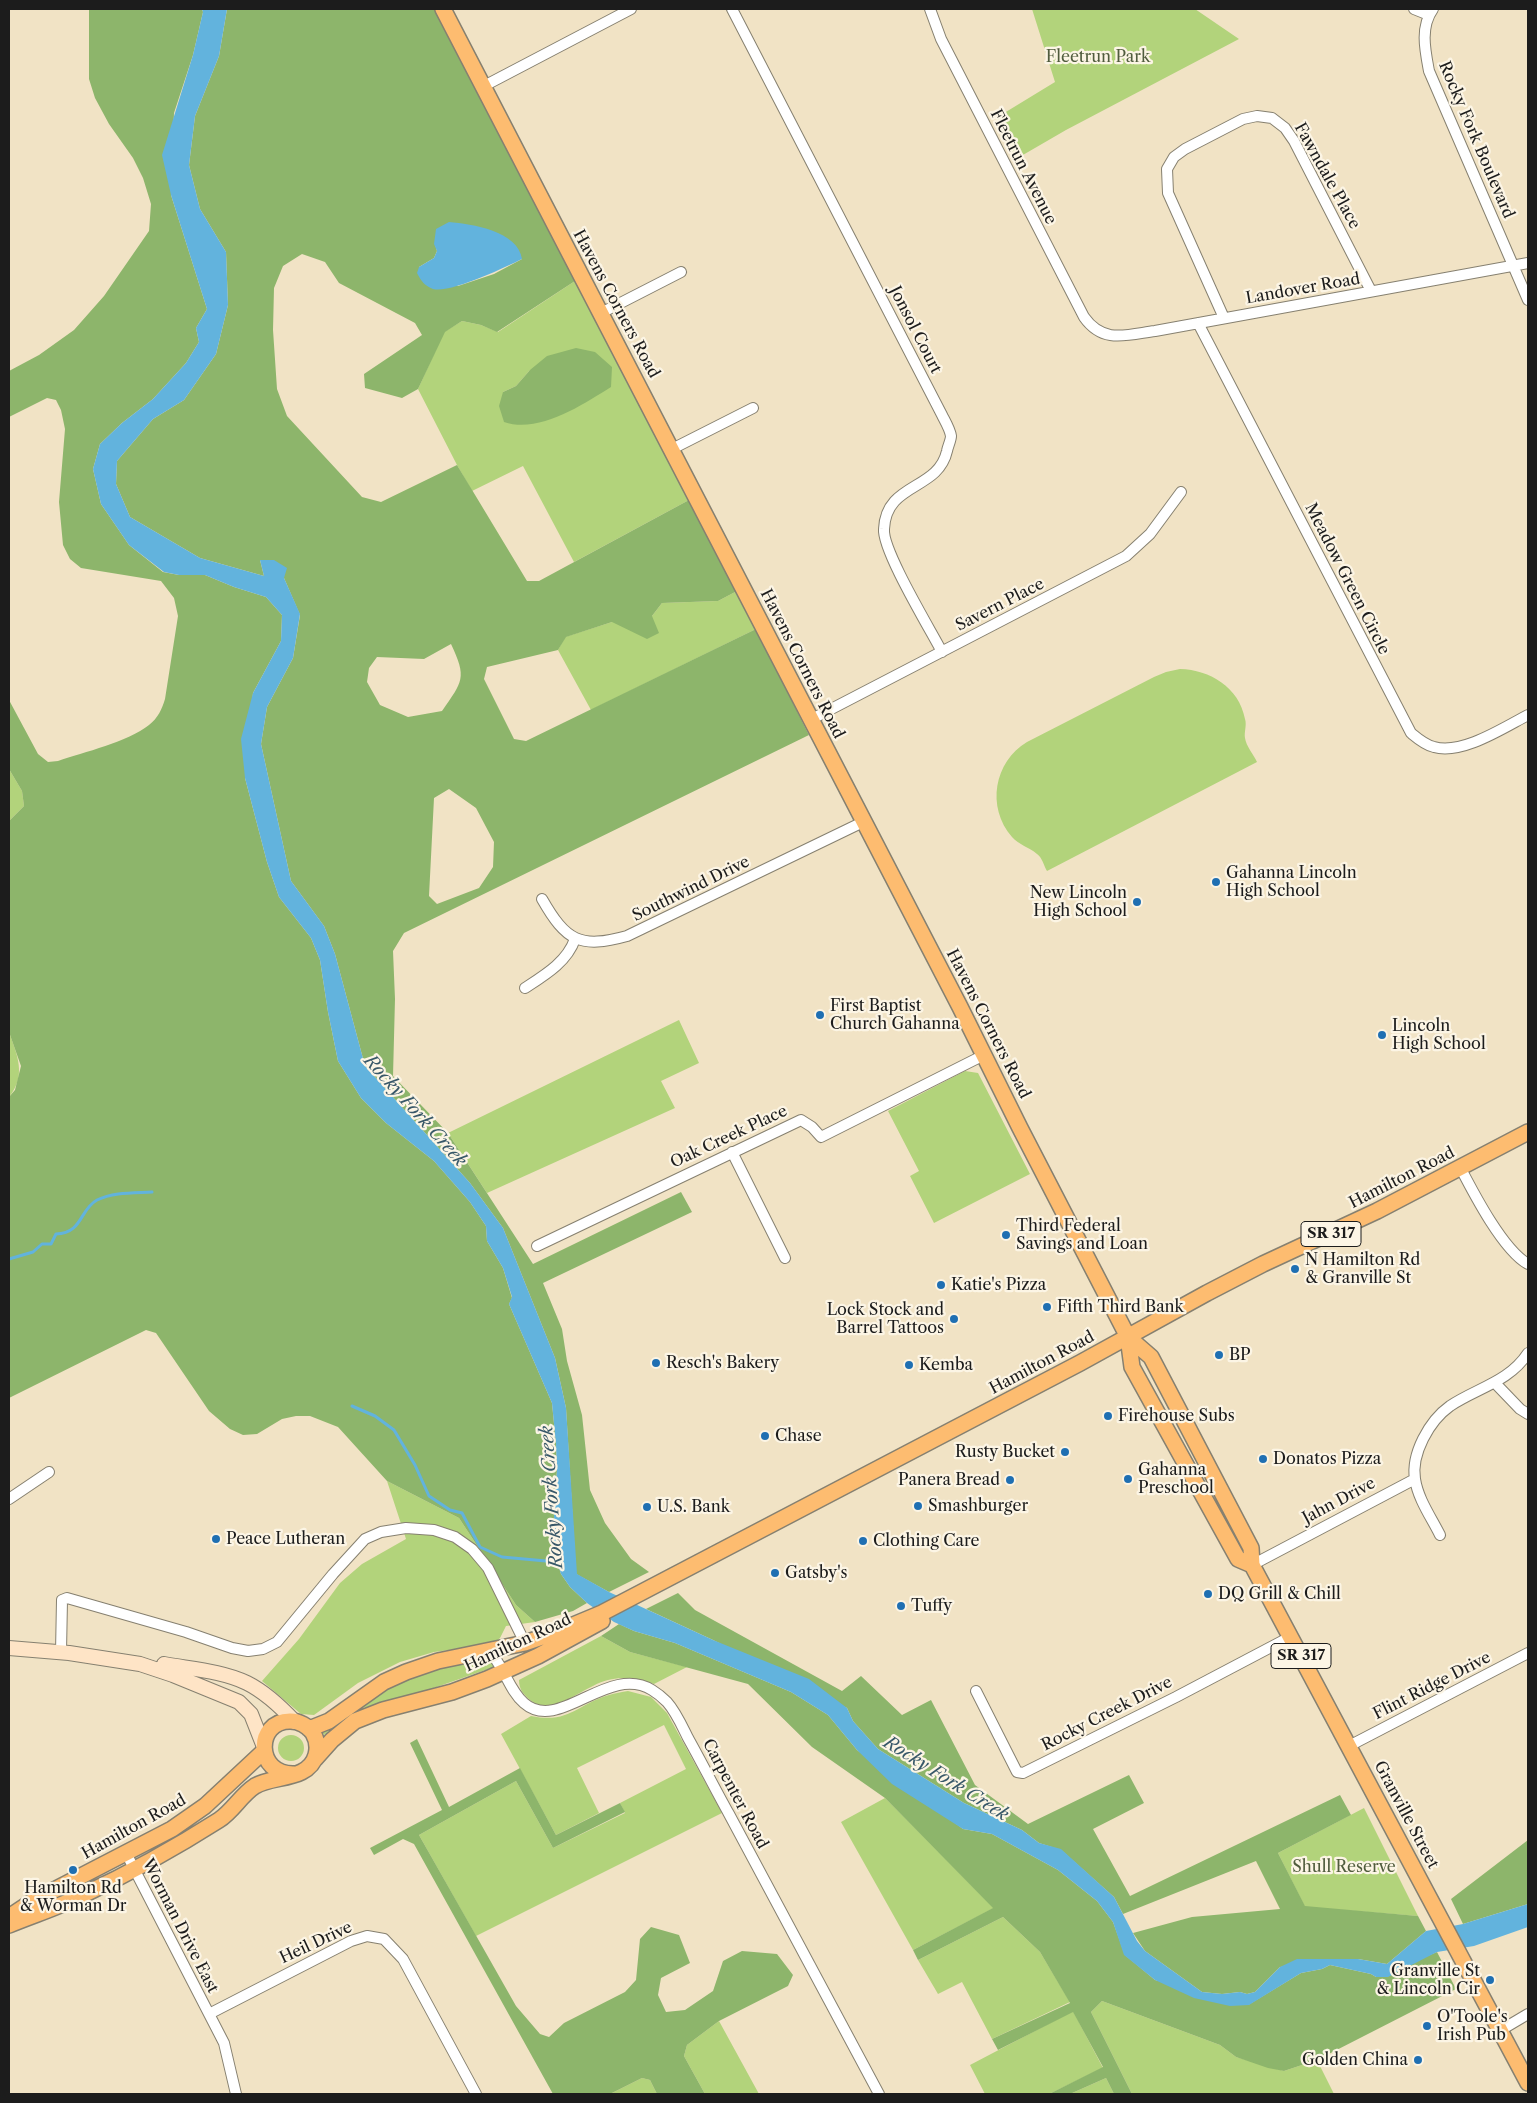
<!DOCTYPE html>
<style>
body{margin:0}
#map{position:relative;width:1537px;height:2103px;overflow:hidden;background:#f1e3c5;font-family:"Libre Caslon Text",serif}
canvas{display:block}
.frame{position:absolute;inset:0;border:10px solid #1c1c1c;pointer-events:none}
</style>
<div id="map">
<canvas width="1537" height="2103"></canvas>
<div class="frame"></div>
</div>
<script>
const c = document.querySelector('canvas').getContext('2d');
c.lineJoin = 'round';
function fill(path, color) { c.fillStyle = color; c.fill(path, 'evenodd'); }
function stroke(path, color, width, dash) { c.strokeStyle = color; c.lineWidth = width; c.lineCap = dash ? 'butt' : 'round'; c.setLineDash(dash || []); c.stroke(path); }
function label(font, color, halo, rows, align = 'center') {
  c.font = font + ' "Libre Caslon Text",serif'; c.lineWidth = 4.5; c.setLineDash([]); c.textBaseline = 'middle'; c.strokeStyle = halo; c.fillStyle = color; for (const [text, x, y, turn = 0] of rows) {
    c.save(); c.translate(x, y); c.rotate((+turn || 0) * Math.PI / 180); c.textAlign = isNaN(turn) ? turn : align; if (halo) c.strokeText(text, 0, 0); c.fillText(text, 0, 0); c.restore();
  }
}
const green = new Path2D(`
 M1032,9h163l44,30 -173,91 -50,29 -20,-41 59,-36z
 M575,281l114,219 -115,62 -51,-96 -51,25 -15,-26 -39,-76 26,-57 18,-11 19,4 17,7zM530,370l-26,52 -1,-30 13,-6z
 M737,591l19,38 -165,81 -33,-60 7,-13 47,-15 40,-6 10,-13 56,-2z
 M1180,669c30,1 59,18 65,50 2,6 -1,13 0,19 1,8 9,17 12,24l-210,109c-3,-5 -5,-14 -10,-17 -8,-7 -18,-9 -25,-17 -26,-30 -18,-75 15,-95l127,-65 12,-5z
 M9,769l13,22 2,15 -15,15z
 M679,1020l20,43 -38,18 14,27 -188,85 -39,-60z
 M9,1032c8,23 18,43 0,65z
 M965,1071l13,2 52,101 -96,49 -24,-47 9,-5 -31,-60z
 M387,1481l72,37 57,87 19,17 -29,4 -6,12 -6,6 -60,8 -34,10 -42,21 -44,32 -13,-1 -39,-33 37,-42 41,-56 22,-19 44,-25z
 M601,1636l29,16 57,15 -33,17c-16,-4 -30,-8 -46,-4 -23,5 -56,39 -78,20 -7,-6 -11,-11 -11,-20z
 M480,1657l10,3 4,7 -66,23 -65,18 -15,8 -24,19 -6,-8 75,-48z
 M628,1691l23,6 16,16 55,100 -246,123 -57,-101 97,-54 37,67 72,-35 -5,-10 66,-34 -22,-44 -87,43 22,45 -43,22 -55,-101 30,-18c39,8 46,-12 78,-21 6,-2 13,-3 19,-4z
 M278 1748a13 13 0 1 1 26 0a13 13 0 1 1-26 0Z
 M885,1798l109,110 -81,42 -72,-128z
 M1364,1808l54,108 -113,-9 -27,-54z
 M1003,1917l37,35 30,50 -78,37 -30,-57 -24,12 -20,-34z
 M1102,2001l118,44 16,12 48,14 33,-11 17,34h-202l-41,-82z
 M1073,2011l30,57 -54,26h-64l-15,-29z
 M719,2021l40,73h-54l-21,-38 3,-11z
 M642,2078l8,2 7,14h-47z
 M1106,2078l8,16h-44z`);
const forest = new Path2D(`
 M89,9h113l1,3 -10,43 -19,58 -3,82 36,114 -11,19 3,14 -13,21 -33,36 -31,24 -22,21 -7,25 8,35 28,41 34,27 16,3h26l29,12 32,10 16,18 -1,26 -28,52 -8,85 22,84 12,35 32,41 9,22 8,52 10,49 23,37 25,25 48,38 36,41 16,24 1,15 16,27 9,30 -3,6 43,99 4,41 1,26 -3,42v40l7,22 9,13 17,16 -14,8 -38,11 -19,-17 -57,-87 -72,-37 -49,-54 -28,-11h-14l-14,3 -25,15 -14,1 -13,-6 -21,-18 -53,-78 -10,-3 -137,68v-301l6,-7 6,-24 -12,-34v-211l15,-15 -2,-15 -13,-22v-69l29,54 10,8 10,-1c26,-9 70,-19 91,-36 9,-7 13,-16 16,-26l13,-83 -4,-18 -13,-17 -80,-13 -11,-9 -7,-14 -4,-43 6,-73 -4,-19 -5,-10 -9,-2 -38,19v-46l30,-16 35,-25 30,-34 45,-65 2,-27 -8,-26 -10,-20 -24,-34 -14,-26 -6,-19z
 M227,9h208l140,272 -78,51 -16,-7 -19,-4 -17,11 -27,57 -16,9 -37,-10 -1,-14 58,-39 -7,-12 -76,-40 -14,-21 -23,-8 -19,12 -9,22 -1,42 4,59 10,27 75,81 19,5 76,-37 70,116h12l150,-81 48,91 -19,10 -56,2 -10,13 7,17 -12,6 -35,-17 -46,15 -8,13 -71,17 -3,12 30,60 12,2 230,-112 53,106 -405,198 -11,18 2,48 -2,77 55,57 85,131 148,-72 11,20 -149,71 19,46 5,32 15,54 8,75 15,33 26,36 18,13 -40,20 -33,-18 -10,-166 -11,-50 -52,-130 -33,-45 -105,-117 -30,-112 -11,-28 -33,-45 -30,-137 6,-37 26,-49 7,-43 -16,-37 -24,-18 4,16 -64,-18 -70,-41 -14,-33 1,-23 36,-42 31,-19 32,-46 12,-49 -2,-53 -26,-43 -11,-44 6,-49 24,-60zM435,244l87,15 -28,15 -36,12 -39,-19 15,-9 3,-7zM451,644c16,34 12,37 -9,67l-34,6 -28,-12 -13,-23 2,-14 8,-11 47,2zM449,789l27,19 18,34 -1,25 -14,21 -42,16 -8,-8 5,-98z
 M576,348l19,4 17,15 -1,20c-29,18 -72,47 -107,35l-5,-16 4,-14 13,-6 14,-16 17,-14z
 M678,1593l17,17 147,81 19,-15 41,39 29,-15 44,85 53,39 101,-49 15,28 -51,26 37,67 210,-101 11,20 -73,38 27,53 113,10 8,15 -39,33 -29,-5 -78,8 -25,25 -8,2 -7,-2 -18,2 -20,-2 -57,-41 -12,-18 59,-16 88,-8 -24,-48 -133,53 -9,-17 -53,-47 -22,-7 -17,-13 -58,-27 -86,-54 -25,-28 -6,-13 -134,-68 -67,-31z
 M619,1624l15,7 41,12 116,49 37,23 29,35 106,79 29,5 66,36 39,31 16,21 12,33 30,25 93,25 53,-32 21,-4 8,-4 41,9 5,3 61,-25 19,37 -139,71 -33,11 -16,-3 -32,-11 -16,-12 -118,-44 -11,11 41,82h-18l-8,-16 -36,16h-21l54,-27 -30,-55 -75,38 -6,-11 78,-36 -30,-51 -37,-35 -85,43 -5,-10 80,-42 -108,-110 -73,-51 -64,-63 -118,-32 -29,-16z
 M417,1739l32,68 71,-39 36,67 64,-32 5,9 -72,36 -37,-67 -97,54 97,171 24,28 9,3 15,-14 61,-31 11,-12 4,-41 11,-12 28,8 11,28 -29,15 -3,17 8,17 19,-2 28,-19 10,-30 19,-10 35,3 16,21 -5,11 -69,35 -32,24 -3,11 21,38h-48l-7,-14 -8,-2 -32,16h-57l-139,-250 -11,-5 -29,16 -4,-7 72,-38 -32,-67z
 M1528,1840v64l-65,20 -12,-25z`);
const water = new Path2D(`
 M202,9h25l-8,47 -24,60 -6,49 11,44 26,43 2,53 -12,49 -32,46 -31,19 -36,42 -1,23 14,33 70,41 64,18 -4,-16h14l13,8 -3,10 16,36 -7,44 -26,49 -6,37 30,137 33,45 11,28 30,112 105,117 33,45 52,130 11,50 11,166 32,18 104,48 96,39 38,29 6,13 25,28 86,54 58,27 17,13 22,6 53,48 23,44 8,10 57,41 20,2 18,-2 7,2 8,-2 25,-25 17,-8h61l29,5 39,-33 37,-7 65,-20v23l-54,19 -37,6 -49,25h-12l-5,-3 -41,-9 -8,4 -21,4 -52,32 -19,1 -36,-8 -39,-18 -31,-25 -11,-33 -16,-21 -39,-31 -66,-36 -29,-5 -71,-45 -35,-34 -29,-35 -37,-23 -116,-49 -41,-12 -20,-9 -27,-19 -17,-16 -9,-13 -7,-22v-40l3,-42 -1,-26 -4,-41 -43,-99 3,-7 -9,-29 -16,-27 -1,-15 -16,-24 -36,-41 -48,-38 -25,-25 -23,-37 -10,-49 -8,-52 -9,-22 -32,-41 -12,-35 -22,-84 -4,-39 12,-46 28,-52 1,-26 -16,-18 -32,-10 -29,-12h-26l-15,-3 -35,-27 -28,-41 -8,-35 7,-25 22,-21 31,-24 33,-36 13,-21 -3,-14 11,-19 -36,-114 -9,-40 31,-100 10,-43z
 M449,222c23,2 69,9 73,37 -16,8 -73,35 -89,30 -8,-3 -12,-8 -16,-16l2,-6 15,-9 3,-7 -3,-7 2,-15z`);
const stream = new Path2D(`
 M9,1259l24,-7 9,-8h9l5,-10c27,-1 23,-24 41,-34 16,-8 36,-7 55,-8
 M352,1406l23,10 19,14 21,35 14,31 21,14 12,3 18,34 22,10 55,5`);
const street = new Path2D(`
 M732,9l210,406c3,6 8,14 9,21 0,4 -3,10 -4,15 -9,40 -61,31 -63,78 -2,21 46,100 58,123
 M930,9l11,30 143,278c19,27 42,18 71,14l373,-68
 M1414,9l15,6
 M1433,9c-13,18 -8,41 -4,62l99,229
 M484,86l147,-77
 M601,313l80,-41
 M1224,318l-56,-125 -1,-24 7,-12 11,-8 58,-30 14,-3 15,2 13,10 9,13 77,150
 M1198,323l213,410c6,5 14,12 23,14 28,8 69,-19 94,-32
 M672,449l81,-41
 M812,719l314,-163 24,-22 31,-42
 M542,899c24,42 38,50 85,37l236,-114
 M525,988c20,-13 42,-26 50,-49
 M732,1152l53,106
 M1460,1167c14,27 43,83 68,97
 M537,1246l264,-126 11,7 9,10 163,-82
 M1495,1383l25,26 8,5
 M9,1499l40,-27
 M1440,1535c-9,-18 -22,-36 -25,-56 -4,-25 14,-58 35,-73 27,-18 59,-24 78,-53
 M1252,1565l163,-86
 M488,1650c16,15 20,39 36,53 35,31 84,-40 128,-13 5,3 11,8 15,12 9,10 15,24 21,36 14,25 27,51 41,76 50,94 100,187 150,280
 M61,1652l1,-52 5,-2 119,34 46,16 16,3 15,-2 14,-7 56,-68 32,-35 16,-7 25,-4 28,2 21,7 17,12 16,19 37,75
 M976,1691l41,81 6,1 153,-76 114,-60
 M1349,1746l179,-93
 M126,1853l98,190 12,51
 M209,2014l142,-73 16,-5 17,3 19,20 73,135
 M1501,2030l27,-16`);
const secondary = new Path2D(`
 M9,1648l60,5 71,11 33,11 66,27 12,12 13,33
 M164,1664c27,5 58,7 83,19 18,9 34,24 48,39`);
const primary = new Path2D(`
 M443,9l517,998 60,121 108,209 4,30 106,192 14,6
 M1128,1337l23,20 100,191 1,17 276,518
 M309,1729l20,-8 55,-39 22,-10 32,-11 87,-18 29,-10 48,-20 478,-250 127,-70 56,-29 114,-53 151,-79
 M315,1759l17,-19 23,-19 28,-11 69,-18 35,-13 51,-23 64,-35
 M9,1917l24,-16 139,-72 33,-23 59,-55
 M9,1925c24,-10 50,-18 74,-30 47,-22 92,-47 136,-75 14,-9 22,-25 36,-34 18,-11 54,-5 61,-31 2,-7 1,-15 -3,-22 -5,-7 -14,-12 -23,-12 -35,0 -35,54 4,53`);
const markers = [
 [1216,882,5,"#1f6fb2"],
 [1137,902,5,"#1f6fb2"],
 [820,1015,5,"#1f6fb2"],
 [1382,1035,5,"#1f6fb2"],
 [1006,1235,5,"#1f6fb2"],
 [1295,1269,5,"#1f6fb2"],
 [941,1285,5,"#1f6fb2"],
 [1047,1307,5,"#1f6fb2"],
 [954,1319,5,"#1f6fb2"],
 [1219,1355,5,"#1f6fb2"],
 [656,1363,5,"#1f6fb2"],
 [909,1365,5,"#1f6fb2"],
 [1108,1416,5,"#1f6fb2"],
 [765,1436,5,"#1f6fb2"],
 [1065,1452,5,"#1f6fb2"],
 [1263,1459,5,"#1f6fb2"],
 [1128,1479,5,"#1f6fb2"],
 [1010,1480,5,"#1f6fb2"],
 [918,1506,5,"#1f6fb2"],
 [647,1507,5,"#1f6fb2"],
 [216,1539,5,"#1f6fb2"],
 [863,1541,5,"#1f6fb2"],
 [775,1573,5,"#1f6fb2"],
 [1208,1594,5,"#1f6fb2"],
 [901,1606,5,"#1f6fb2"],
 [73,1870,5,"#1f6fb2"],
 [1490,1980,5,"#1f6fb2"],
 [1427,2026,5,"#1f6fb2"],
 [1418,2060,5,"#1f6fb2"]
];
const shields = [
 [1331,1234,60],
 [1301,1656,60]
];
const shieldNames = [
 ["SR 317",1331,1234],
 ["SR 317",1301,1656]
];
const parkNames = [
 ["Fleetrun Park",1098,57],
 ["Shull Reserve",1344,1867]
];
const streetNames = [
 ["Rocky Fork Boulevard",1476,140,67],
 ["Fleetrun Avenue",1023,167,63],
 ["Fawndale Place",1327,176,61],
 ["Landover Road",1303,289,-10],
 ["Havens Corners Road",616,304,62],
 ["Jonsol Court",915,330,63],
 ["Meadow Green Circle",1347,579,63],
 ["Savern Place",1000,605,-27],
 ["Havens Corners Road",802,664,63],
 ["Southwind Drive",691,889,-26],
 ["Havens Corners Road",988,1024,63],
 ["Oak Creek Place",729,1137,-25],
 ["Hamilton Road",1402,1178,-27],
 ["Hamilton Road",1042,1363,-28],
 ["Jahn Drive",1339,1501,-28],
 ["Hamilton Road",518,1643,-25],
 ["Flint Ridge Drive",1432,1686,-27],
 ["Rocky Creek Drive",1107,1714,-27],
 ["Carpenter Road",735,1794,62],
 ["Granville Street",1406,1815,62],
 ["Hamilton Road",134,1827,-29],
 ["Worman Drive East",180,1926,63],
 ["Heil Drive",316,1943,-25]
];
const poiNames = [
 ["Gahanna Lincoln",1226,873],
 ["High School",1226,891],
 ["New Lincoln",1127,893,"right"],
 ["High School",1127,911,"right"],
 ["First Baptist",830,1006],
 ["Church Gahanna",830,1024],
 ["Lincoln",1392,1026],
 ["High School",1392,1044],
 ["Third Federal",1016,1226],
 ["Savings and Loan",1016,1244],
 ["N Hamilton Rd",1305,1260],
 ["& Granville St",1305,1278],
 ["Katie's Pizza",951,1285],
 ["Fifth Third Bank",1057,1307],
 ["Lock Stock and",944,1310,"right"],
 ["Barrel Tattoos",944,1328,"right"],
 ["BP",1229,1355],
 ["Resch's Bakery",666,1363],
 ["Kemba",919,1365],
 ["Firehouse Subs",1118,1416],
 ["Chase",775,1436],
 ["Rusty Bucket",1055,1452,"right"],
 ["Donatos Pizza",1273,1459],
 ["Gahanna",1138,1470],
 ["Preschool",1138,1488],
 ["Panera Bread",1000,1480,"right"],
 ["Smashburger",928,1506],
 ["U.S. Bank",657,1507],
 ["Peace Lutheran",226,1539],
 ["Clothing Care",873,1541],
 ["Gatsby's",785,1573],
 ["DQ Grill & Chill",1218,1594],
 ["Tuffy",911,1606],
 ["Hamilton Rd",73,1888,"center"],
 ["& Worman Dr",73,1906,"center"],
 ["Granville St",1480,1971,"right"],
 ["& Lincoln Cir",1480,1989,"right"],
 ["O'Toole's",1437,2017],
 ["Irish Pub",1437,2035],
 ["Golden China",1408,2060,"right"]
];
const waterNames = [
 ["Rocky Fork Creek",415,1111,48],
 ["Rocky Fork Creek",552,1497,-94],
 ["Rocky Fork Creek",946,1779,32]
];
fill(green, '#b2d37b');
fill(forest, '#8db56b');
fill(water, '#62b3dd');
stroke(stream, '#62b3dd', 3);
stroke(street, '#868070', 12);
stroke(secondary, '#868070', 16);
stroke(primary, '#868070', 18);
stroke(street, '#fff', 10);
stroke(secondary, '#fee4c6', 14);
stroke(primary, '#fdbc70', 15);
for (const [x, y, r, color] of markers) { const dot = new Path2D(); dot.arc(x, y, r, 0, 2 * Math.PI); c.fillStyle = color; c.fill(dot); stroke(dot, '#fcf5e5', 2); }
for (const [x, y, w] of shields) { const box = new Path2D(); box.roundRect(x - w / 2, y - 12.5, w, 25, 4); c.fillStyle = '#fcf5e5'; c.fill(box); stroke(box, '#1c1c1c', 1); }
label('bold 15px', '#1c1c1c', null, shieldNames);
label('16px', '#505c3d', '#fcf5e5', parkNames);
label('16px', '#1c1c1c', '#fcf5e5', streetNames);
label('16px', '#1c1c1c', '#fcf5e5', poiNames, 'left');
label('italic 18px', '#385869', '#fcf5e5', waterNames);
</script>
